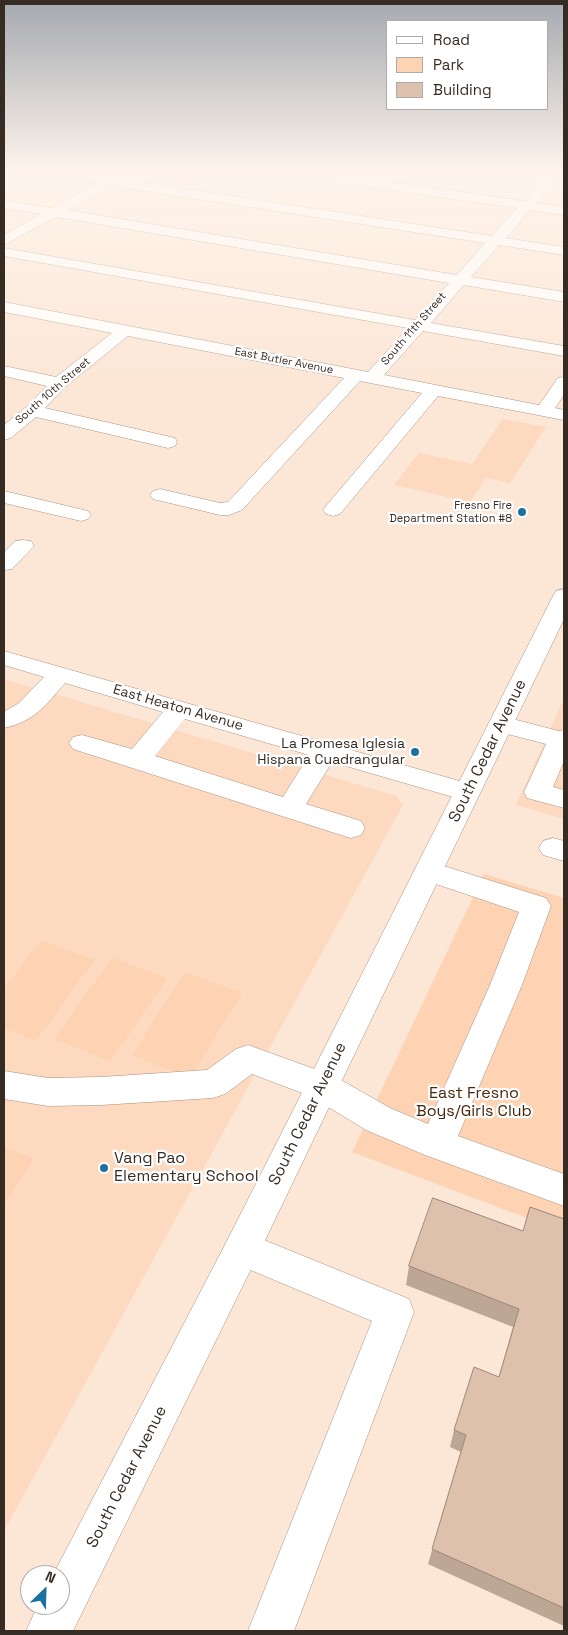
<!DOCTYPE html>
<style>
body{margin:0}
#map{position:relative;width:568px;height:1635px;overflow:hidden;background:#fce6d5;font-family:"Space Grotesk",sans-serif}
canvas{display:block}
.frame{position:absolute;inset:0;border:5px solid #372c24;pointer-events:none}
.legend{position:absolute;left:386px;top:20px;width:162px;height:90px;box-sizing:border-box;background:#fff;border:1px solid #afaba7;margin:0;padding:6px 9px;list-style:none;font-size:15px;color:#372c24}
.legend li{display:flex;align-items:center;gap:10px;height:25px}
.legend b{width:25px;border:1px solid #afaba7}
.north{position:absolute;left:20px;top:1565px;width:50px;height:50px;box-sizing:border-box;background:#fff;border:1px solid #afaba7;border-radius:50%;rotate:24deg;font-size:14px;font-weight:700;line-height:20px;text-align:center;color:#372c24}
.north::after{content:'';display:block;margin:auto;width:18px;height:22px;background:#1b72a1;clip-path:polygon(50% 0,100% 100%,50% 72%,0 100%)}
</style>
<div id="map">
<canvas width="568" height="1635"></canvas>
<div class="frame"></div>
<ul class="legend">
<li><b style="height:6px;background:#fff"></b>Road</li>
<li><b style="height:14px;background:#fdd3b4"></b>Park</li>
<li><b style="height:14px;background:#ddc1ad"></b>Building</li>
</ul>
<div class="north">N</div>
</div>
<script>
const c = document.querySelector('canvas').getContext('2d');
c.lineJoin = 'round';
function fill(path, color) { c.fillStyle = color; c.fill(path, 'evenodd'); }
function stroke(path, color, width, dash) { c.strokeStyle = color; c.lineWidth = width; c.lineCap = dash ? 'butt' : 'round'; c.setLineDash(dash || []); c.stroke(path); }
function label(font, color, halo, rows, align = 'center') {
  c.font = font + ' "Space Grotesk",sans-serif'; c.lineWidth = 4.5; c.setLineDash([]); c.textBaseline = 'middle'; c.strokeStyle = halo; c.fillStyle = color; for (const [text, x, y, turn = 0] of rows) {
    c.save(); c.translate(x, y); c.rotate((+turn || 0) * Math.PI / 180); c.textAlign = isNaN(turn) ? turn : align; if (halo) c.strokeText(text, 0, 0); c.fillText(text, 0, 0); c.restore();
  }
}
const built = new Path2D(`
 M503,419l43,8 -36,56 -24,-5 -16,24 -76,-17 25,-32 53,11z
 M4,679l392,117 7,9 -399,726z
 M564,698v121l-48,-14z`);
const green = new Path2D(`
 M484,874l80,24v334l-212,-80z
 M41,940l53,20 -58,81 -32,-13v-39z
 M112,958l55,20 -56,83 -57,-22z
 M185,972l57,21 -52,85 -58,-23z
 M4,1146l30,13 -30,45z`);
const minor = new Path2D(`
 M43,170h30l34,6 10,-4 6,4 -2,3 371,57 25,-28 -238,-34 -6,-4h33l218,31 22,-24 -23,-3 -6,-4h47v10l-6,-1 -21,24 27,4v8l-34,-5 -24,28 58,9v8l-65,-10 -28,32 93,15v10l-100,-17 -33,38 133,23v10l-141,-25 -39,44 155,30 19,-27 6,-1v18l-9,13 9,2v10l-126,-24 -98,118 -7,2 -7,-2 -3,-4 3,-4 96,-113 -62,-12 -118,129 -13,5h-9l-67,-16 -3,-4 3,-4 7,-2 60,14 8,-1 116,-124 -216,-42 -63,51 -20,21 130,30 2,4 -2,4 -7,2 -132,-31 -25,21 -7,2v-15l22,-18 21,-21 -43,-10v-10l52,11 56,-44 -108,-21v-10l364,70 40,-44 -404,-72v-8l411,72 34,-37 -393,-66 -52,28v-10l37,-21 -37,-6v-8l48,8 46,-26 -49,-8zM111,185l8,2 366,56 -28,32 -390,-65z
 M4,491l84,20 3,4 -3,4 -7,2 -77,-18z
 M23,540l8,1 3,5 -22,23 -8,1v-18l11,-11z
 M4,651l473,135 3,6 -3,6 -10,3 -135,-39 -26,42 55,17 4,7 -4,7 -10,3 -10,-3 -268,-86 -4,-6 4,-6 9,-2 50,14 31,-37 -98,-29c-20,23 -30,38 -61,45v-16l15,-9 25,-26 -40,-12zM185,719l124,36 -26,42 -128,-41z
 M501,716l58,15 5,-1v31l-11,26 11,3v18l-37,-10 -3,-6 22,-48 -54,-14 -4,-6 4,-6z
 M553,838l11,3v20l-21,-6 -4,-7 4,-7z
 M428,861l118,37 5,8 -29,79 -64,151 106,38v32l-139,-51 -59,-25 -56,-34 -58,-22 -27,20 -12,4 -112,7 -53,1 -44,-7v-28l44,7 53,-1 106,-7 29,-21 12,-4 86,31 56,32 38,16 62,-139 29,-73 -101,-34 -4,-7 4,-7z
 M242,1231l167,68 5,13 -120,319h-46l124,-310 -143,-60 -6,-12 6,-12z`);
const major = new Path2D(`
 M564,589v30l-309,642 -182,370h-47l12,-26h22v-30h-7l176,-338 324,-641 3,-5z`);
const wall = new Path2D(`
 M564,1219v407l-136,-62 33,-112 -11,-5 4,-17 45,-53 14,-50 -107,-42 3,-19z`);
const building = new Path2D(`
 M433,1198l90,33 7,-24 34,12v389l-132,-59 34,-114 -12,-5 20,-63 25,10 20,-68 -110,-43z`);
const markers = [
 [522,512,5,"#1b72a1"],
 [415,752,5,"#1b72a1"],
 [104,1168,5,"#1b72a1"]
];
const farStreetnames = [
 ["South 11th Street",414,329,-49],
 ["East Butler Avenue",284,361,11],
 ["South 10th Street",53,391,-41]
];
const farPoinames = [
 ["Fresno Fire",512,506],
 ["Department Station #8",512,519]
];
const streetNames = [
 ["East Heaton Avenue",178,708,16]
];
const poiNames = [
 ["La Promesa Iglesia",405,744],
 ["Hispana Cuadrangular",405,760]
];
const nearStreetnames = [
 ["South Cedar Avenue",488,751,-64],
 ["South Cedar Avenue",308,1114,-64],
 ["South Cedar Avenue",127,1477,-63]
];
const nearParknames = [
 ["East Fresno",474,1094],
 ["Boys/Girls Club",474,1112]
];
const nearPoinames = [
 ["Vang Pao",114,1159],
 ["Elementary School",114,1177]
];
fill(built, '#fcd9bf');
fill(green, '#fdd3b4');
stroke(minor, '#ab917e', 1);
stroke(major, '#ab917e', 1);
fill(minor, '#fff');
fill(major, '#fff');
fill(wall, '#bea695');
fill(building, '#ddc1ad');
stroke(building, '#9b8779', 1);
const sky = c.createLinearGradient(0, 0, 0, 399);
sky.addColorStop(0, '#a5a9b0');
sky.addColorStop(0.43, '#fef4ec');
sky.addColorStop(1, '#fef4ec00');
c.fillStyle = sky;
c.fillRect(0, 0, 568, 399);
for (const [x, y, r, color] of markers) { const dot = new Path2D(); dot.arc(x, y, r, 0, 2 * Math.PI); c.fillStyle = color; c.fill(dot); stroke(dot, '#fff', 2); }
label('11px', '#372c24', '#fff', farStreetnames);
label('11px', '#372c24', '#fff', farPoinames, 'right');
label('14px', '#372c24', '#fff', streetNames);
label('14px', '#372c24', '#fff', poiNames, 'right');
label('16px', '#372c24', '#fff', nearStreetnames);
label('16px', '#44270d', '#fff', nearParknames);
label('16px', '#372c24', '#fff', nearPoinames, 'left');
</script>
